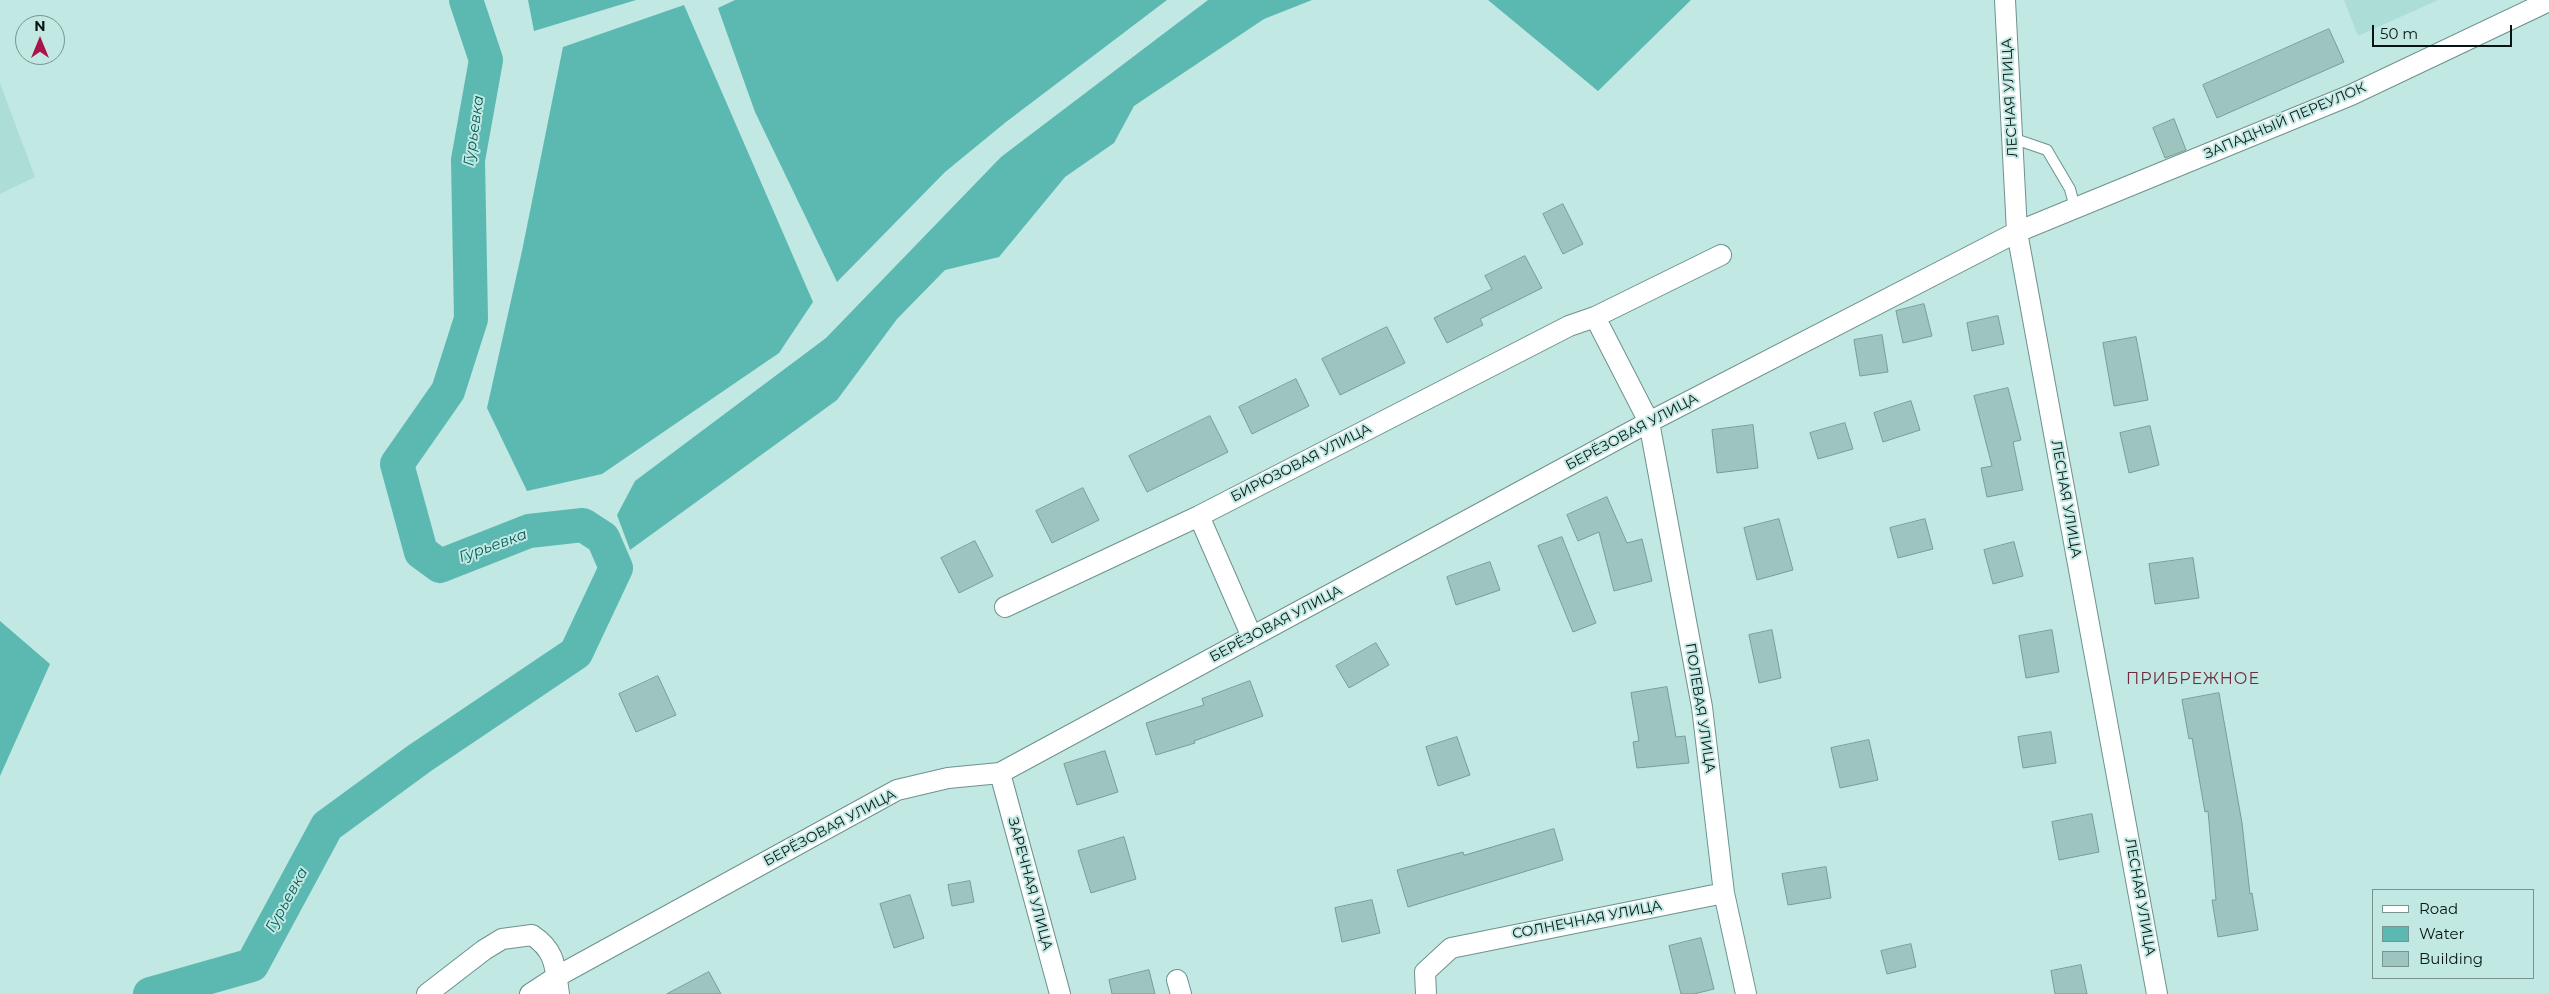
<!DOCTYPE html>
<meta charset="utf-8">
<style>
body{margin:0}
#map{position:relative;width:2549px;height:994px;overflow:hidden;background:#c1e8e3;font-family:Montserrat,sans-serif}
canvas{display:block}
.legend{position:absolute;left:2372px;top:889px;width:162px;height:90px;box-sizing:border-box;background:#c1e8e3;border:1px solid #779490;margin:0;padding:6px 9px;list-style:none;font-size:15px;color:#071614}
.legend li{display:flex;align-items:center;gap:10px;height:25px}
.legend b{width:25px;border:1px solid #779490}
.north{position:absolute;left:15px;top:15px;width:50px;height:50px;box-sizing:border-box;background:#c1e8e3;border:1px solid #779490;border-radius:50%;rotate:0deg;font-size:14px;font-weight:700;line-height:20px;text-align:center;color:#071614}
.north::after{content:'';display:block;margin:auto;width:18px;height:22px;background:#a9154a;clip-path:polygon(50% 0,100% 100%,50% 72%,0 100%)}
.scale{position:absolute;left:2372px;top:25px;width:140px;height:22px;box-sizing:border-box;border:2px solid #071614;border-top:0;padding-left:6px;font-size:15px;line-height:18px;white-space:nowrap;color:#071614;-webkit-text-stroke:4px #c1e8e3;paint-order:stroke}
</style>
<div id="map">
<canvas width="2549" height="994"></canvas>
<ul class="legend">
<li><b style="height:6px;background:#fff"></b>Road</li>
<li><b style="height:14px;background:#5bb9b1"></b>Water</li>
<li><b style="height:14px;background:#9ec4bf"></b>Building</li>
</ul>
<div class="north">N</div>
<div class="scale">50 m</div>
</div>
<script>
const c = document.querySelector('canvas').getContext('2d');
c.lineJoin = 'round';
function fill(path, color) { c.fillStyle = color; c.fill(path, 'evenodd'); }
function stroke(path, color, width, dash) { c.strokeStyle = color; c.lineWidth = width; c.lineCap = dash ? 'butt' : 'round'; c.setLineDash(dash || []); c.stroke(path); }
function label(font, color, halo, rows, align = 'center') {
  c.font = font + ' Montserrat,sans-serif'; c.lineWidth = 4; c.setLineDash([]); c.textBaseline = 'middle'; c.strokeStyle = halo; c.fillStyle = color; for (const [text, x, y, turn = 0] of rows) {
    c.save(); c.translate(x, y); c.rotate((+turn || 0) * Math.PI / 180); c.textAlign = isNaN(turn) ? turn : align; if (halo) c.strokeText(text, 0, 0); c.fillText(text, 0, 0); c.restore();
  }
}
const built = new Path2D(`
 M2344,0h94l-80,36z
 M0,83l35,94 -35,17z`);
const water = new Path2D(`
 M528,0h108l-102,31z
 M735,0h432l-161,122 -61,50 -108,110 -82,-170 -37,-104z
 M1208,0h104l-48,19 -130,87 -20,37 -49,34 -66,80 -54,13 -48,49 -60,81 -207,150 -13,-35 18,-34 191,-143 175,-181z
 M1488,0h203l-93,91z
 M684,5l129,297 -34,51 -177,121 -75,17 -40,-83 35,-157 41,-204z
 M0,621l50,43 -50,112z`);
const river = new Path2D(`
 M150,994l102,-29 75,-139 93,-68 156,-105 40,-85 -13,-30 -20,-13 -54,6 -89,35 -19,-14 -24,-88 51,-73 23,-72 -3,-159 18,-100 -20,-60`);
const building = new Path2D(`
 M2329,29l15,33 -127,56 -14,-33z
 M2174,119l12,31 -21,8 -12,-30z
 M1563,204l20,40 -20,10 -20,-40z
 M1525,256l17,32 -62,31 3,6 -36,18 -13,-25 58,-29 -7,-13z
 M1924,304l8,32 -29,7 -7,-32z
 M1998,316l6,28 -32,7 -5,-28z
 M1387,327l18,36 -65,32 -18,-36z
 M1882,335l6,37 -28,4 -6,-36z
 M2136,337l12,63 -34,6 -11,-63z
 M1296,379l13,27 -57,28 -13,-27z
 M2008,388l13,52 -8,2 10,48 -36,7 -6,-29 11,-2 -18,-70z
 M1911,401l9,29 -37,12 -9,-29z
 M1210,416l18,36 -81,40 -18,-36z
 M1845,423l8,26 -35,10 -8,-26z
 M1753,425l5,43 -41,5 -5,-43z
 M2150,426l9,39 -30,8 -9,-40z
 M1083,488l16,32 -47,23 -16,-32z
 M1607,497l20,46 15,-4 10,42 -38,10 -15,-59 -21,9 -11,-26z
 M1779,519l14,51 -36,10 -13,-52z
 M1925,519l8,30 -35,9 -8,-30z
 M1562,537l34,86 -23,9 -35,-86z
 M975,541l18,35 -34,17 -18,-35z
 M2014,542l9,34 -30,8 -9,-34z
 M2193,558l6,40 -44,6 -6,-40z
 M1490,562l10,28 -44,15 -9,-28z
 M1772,630l9,48 -22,5 -10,-48z
 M2052,630l7,42 -33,6 -7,-42z
 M1376,643l13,22 -40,23 -13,-22z
 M658,676l18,39 -40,17 -17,-38z
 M1250,681l13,35 -69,25 1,2 -39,12 -10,-32 58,-18 -2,-6z
 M1667,687l9,50 9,-1 4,27 -52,5 -4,-26 6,-1 -8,-48z
 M2219,693l23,130 8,71 2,-1 6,37 -40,7 -6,-37h4l-8,-89 -3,1 -13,-74 -3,1 -7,-39z
 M2051,732l5,31 -33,5 -5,-31z
 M1457,737l13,38 -32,11 -12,-39z
 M1869,740l9,40 -38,8 -9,-40z
 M1105,751l13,41 -41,13 -13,-41z
 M2092,814l7,38 -40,8 -7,-38z
 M1554,829l9,31 -155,47 -11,-37 66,-18 1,3z
 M1124,837l12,42 -45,14 -13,-42z
 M1826,867l5,31 -43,7 -6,-31z
 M970,881l4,21 -22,4 -4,-21z
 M910,895l14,43 -30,10 -14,-44z
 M1372,900l8,33 -38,9 -7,-34z
 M1701,938l13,51 -20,5h-13l-12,-48z
 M1911,944l5,23 -29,7 -6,-23z
 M2081,965l6,29h-32l-4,-23z
 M1149,970l6,24h-43l-3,-14z
 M709,972l12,22h-54z`);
const service = new Path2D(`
 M2012,138l35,12 23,39 5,19`);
const minor = new Path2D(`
 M2005,0l12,232 140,762
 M1595,317l126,-62
 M1199,516l53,121
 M1005,607l194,-91 370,-190 26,-9 54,105 53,285 22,186 22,101
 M1000,773l60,221
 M1177,980l4,14
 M427,994l57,-44 18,-11 30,-4c24,16 23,32 27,59
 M530,994l26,-17 341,-187 51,-12 52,-5 649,-351 368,-190 334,-137 198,-94
 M1426,994l-1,-22 26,-24 273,-55`);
const streetNames = [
 ["ЛЕСНАЯ УЛИЦА",2010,98,-93],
 ["ЗАПАДНЫЙ ПЕРЕУЛОК",2285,121,-23],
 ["БЕРЁЗОВАЯ УЛИЦА",1632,432,-28],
 ["БИРЮЗОВАЯ УЛИЦА",1301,463,-27],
 ["ЛЕСНАЯ УЛИЦА",2066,499,80],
 ["БЕРЁЗОВАЯ УЛИЦА",1276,624,-28],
 ["ПОЛЕВАЯ УЛИЦА",1700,708,81],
 ["БЕРЁЗОВАЯ УЛИЦА",830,828,-28],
 ["ЗАРЕЧНАЯ УЛИЦА",1030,884,75],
 ["ЛЕСНАЯ УЛИЦА",2140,897,80],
 ["СОЛНЕЧНАЯ УЛИЦА",1587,920,-11]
];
const waterNames = [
 ["Гурьевка",474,131,-82],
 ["Гурьевка",493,546,-20],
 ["Гурьевка",287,900,-61]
];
const quarterNames = [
 ["ПРИБРЕЖНОЕ",2193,679]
];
fill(built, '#adddd7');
fill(water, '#5bb9b1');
stroke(river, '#5bb9b1', 34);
fill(building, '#9ec4bf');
stroke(building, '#789d99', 1);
stroke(service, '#6d928e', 12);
stroke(minor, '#6d928e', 22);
stroke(service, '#fff', 10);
stroke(minor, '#fff', 20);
label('14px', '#071614', '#c1e8e3', streetNames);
label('italic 15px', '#045b55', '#c1e8e3', waterNames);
c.letterSpacing = '1px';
label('16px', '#702a3c', '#c1e8e3', quarterNames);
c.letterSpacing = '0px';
</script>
